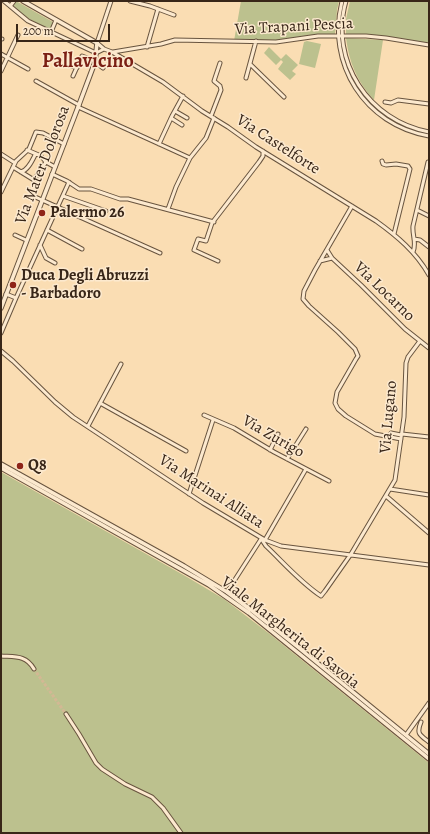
<!DOCTYPE html>
<style>
body{margin:0}
#map{position:relative;width:430px;height:834px;overflow:hidden;background:#faddb3;font-family:Alegreya,serif}
canvas{display:block}
.frame{position:absolute;inset:0;border:2px solid #382618;pointer-events:none}
.scale{position:absolute;left:16px;top:24px;width:94px;height:18px;box-sizing:border-box;border:2px solid #382618;border-top:0;padding-left:5px;font-size:12px;line-height:14px;white-space:nowrap;color:#382618;-webkit-text-stroke:3px #fce9ce;paint-order:stroke}
</style>
<div id="map">
<canvas width="430" height="834"></canvas>
<div class="frame"></div>
<div class="scale">200 m</div>
</div>
<script>
const c = document.querySelector('canvas').getContext('2d');
c.lineJoin = 'round';
function fill(path, color) { c.fillStyle = color; c.fill(path, 'evenodd'); }
function stroke(path, color, width, dash) { c.strokeStyle = color; c.lineWidth = width; c.lineCap = dash ? 'butt' : 'round'; c.setLineDash(dash || []); c.stroke(path); }
function label(font, color, halo, rows, align = 'center') {
  c.font = font + ' Alegreya,serif'; c.lineWidth = 3; c.setLineDash([]); c.textBaseline = 'middle'; c.strokeStyle = halo; c.fillStyle = color; for (const [text, x, y, turn = 0] of rows) {
    c.save(); c.translate(x, y); c.rotate((+turn || 0) * Math.PI / 180); c.textAlign = isNaN(turn) ? turn : align; if (halo) c.strokeText(text, 0, 0); c.fillText(text, 0, 0); c.restore();
  }
}
const green = new Path2D(`
 M16,1l37,21 -3,8 -21,-11 -16,-13z
 M241,1h98l-2,9 -2,24 -21,1 -35,6h-45z
 M350,1h79v43l-47,-8 -36,-2v-15z
 M346,38l37,2 -9,60c-17,-18 -25,-38 -28,-62z
 M307,41l14,3 -6,24 -16,-4 5,-22z
 M269,47l12,12 5,-5 12,11 -6,6 4,3 -6,6 -12,-11 5,-7 -2,-2 -5,5 -12,-12z
 M1,472l186,105 37,22 47,36 158,128v70h-428z`);
const minorTunnel = new Path2D(`
 M34,669l32,45`);
const minor = new Path2D(`
 M4,1l24,20 68,32 8,-4
 M111,1l-14,42 7,6 8,3 51,30 39,29 26,16 28,20 120,74c21,15 40,31 53,54
 M130,1l20,5 24,9
 M342,1c-16,63 23,124 87,135
 M346,1c-17,60 23,120 83,131
 M9,5h2l3,-4
 M51,32l5,-12
 M1,39h1
 M147,47l11,-38
 M113,52l48,-8 14,-4 101,2 42,-6h48l20,2 43,7
 M1,54l27,15
 M95,62l8,6
 M66,64l11,4
 M250,64l34,33
 M1,71l17,-36
 M73,76l9,-20 13,5
 M246,78l10,-37
 M36,81l43,24
 M385,102l6,1 7,-3 31,4
 M78,107l112,51
 M175,111l12,7
 M211,116l10,-26 -1,-4 -6,-5 6,-18
 M171,118l11,7
 M159,144l13,-28 11,-20
 M27,150l14,6 5,6 9,5
 M1,154l14,9
 M382,161l1,3 3,1 10,-1 12,2 2,3 -16,65
 M13,167l21,13 12,-18
 M21,172c7,-2 11,-11 14,-17
 M52,174l15,7 12,8h12l29,10h8l86,23
 M1,192l15,-31 13,-12 7,-17 7,1 21,11
 M33,196l127,57
 M63,196l43,15
 M352,206l-37,64 -11,21 -1,8 6,7 29,26 17,17 3,7 -2,3 -19,33 -2,11 3,6 8,7 29,18 26,5
 M168,209l8,-22 14,-29 16,-20 8,-20
 M417,210l12,6
 M47,230l35,19
 M15,235l11,5
 M414,239l6,1 9,7
 M40,245l6,13 9,5
 M327,250l5,8 29,27 44,44 24,19
 M413,252c4,-9 -1,-17 0,-26l15,-64
 M218,261l-24,-11 4,-11 8,2 6,-18 47,-61 4,-6v-5
 M320,261l12,-3
 M16,298l53,-116
 M1,333l15,-35 -10,-4
 M1,351l12,10 42,41 18,15 130,86 62,37 16,6 148,19
 M100,403l86,48
 M204,415l30,13 40,24 55,29
 M88,426l33,-62
 M402,434l27,3
 M390,436l1,-3 10,2
 M270,450l8,-16
 M287,459l19,-30
 M390,489l39,6
 M189,494l24,-74
 M386,496l43,37
 M262,540l4,6c18,17 34,36 55,50l4,-5 26,-37 44,-74 9,-63 2,-54 2,-6 12,-16
 M265,540l41,-71
 M227,592l34,-53
 M1,656c14,1 25,-1 33,13
 M66,714l13,20 17,29 6,6 23,15 27,13 11,11 18,25
 M421,722c-5,12 -1,13 8,20
 M406,735l23,-32`);
const tertiary = new Path2D(`
 M1,308l79,-206 15,-40 2,-19 -74,-42
 M1,464l183,102 43,26 24,18 48,38 130,106
 M1,468l208,117 40,28 180,146`);
const markers = [
 [42,213,4,"#8f2418"],
 [13,285,4,"#8f2418"],
 [20,466,4,"#8f2418"]
];
const streetNames = [
 ["Via Trapani Pescia",294,27,-3],
 ["Via Castelforte",278,145,33],
 ["Via Mater Dolorosa",43,165,-69],
 ["Via Locarno",384,292,44],
 ["Via Lugano",389,417,-85],
 ["Via Zurigo",273,437,30],
 ["Via Marinai Alliata",211,492,33],
 ["Viale Margherita di Savoia",290,633,38]
];
const poiNames = [
 ["Palermo 26",50,213],
 ["Duca Degli Abruzzi",21,276],
 ["- Barbadoro",21,294],
 ["Q8",28,466]
];
const districtNames = [
 ["Pallavicino",88,62]
];
fill(green, '#bcc18e');
stroke(minorTunnel, '#d3b894', 3, [3, 1.5]);
stroke(minor, '#68543f', 5);
stroke(tertiary, '#68543f', 5.5);
stroke(minor, '#fce9ce', 3);
stroke(tertiary, '#fce9ce', 3.5);
for (const [x, y, r, color] of markers) { const dot = new Path2D(); dot.arc(x, y, r, 0, 2 * Math.PI); c.fillStyle = color; c.fill(dot); stroke(dot, '#fce9ce', 1.5); }
label('16px', '#382618', '#fce9ce', streetNames);
label('bold 16px', '#382618', '#fce9ce', poiNames, 'left');
label('bold 20px', '#7a1f14', '#fce9ce', districtNames);
</script>
